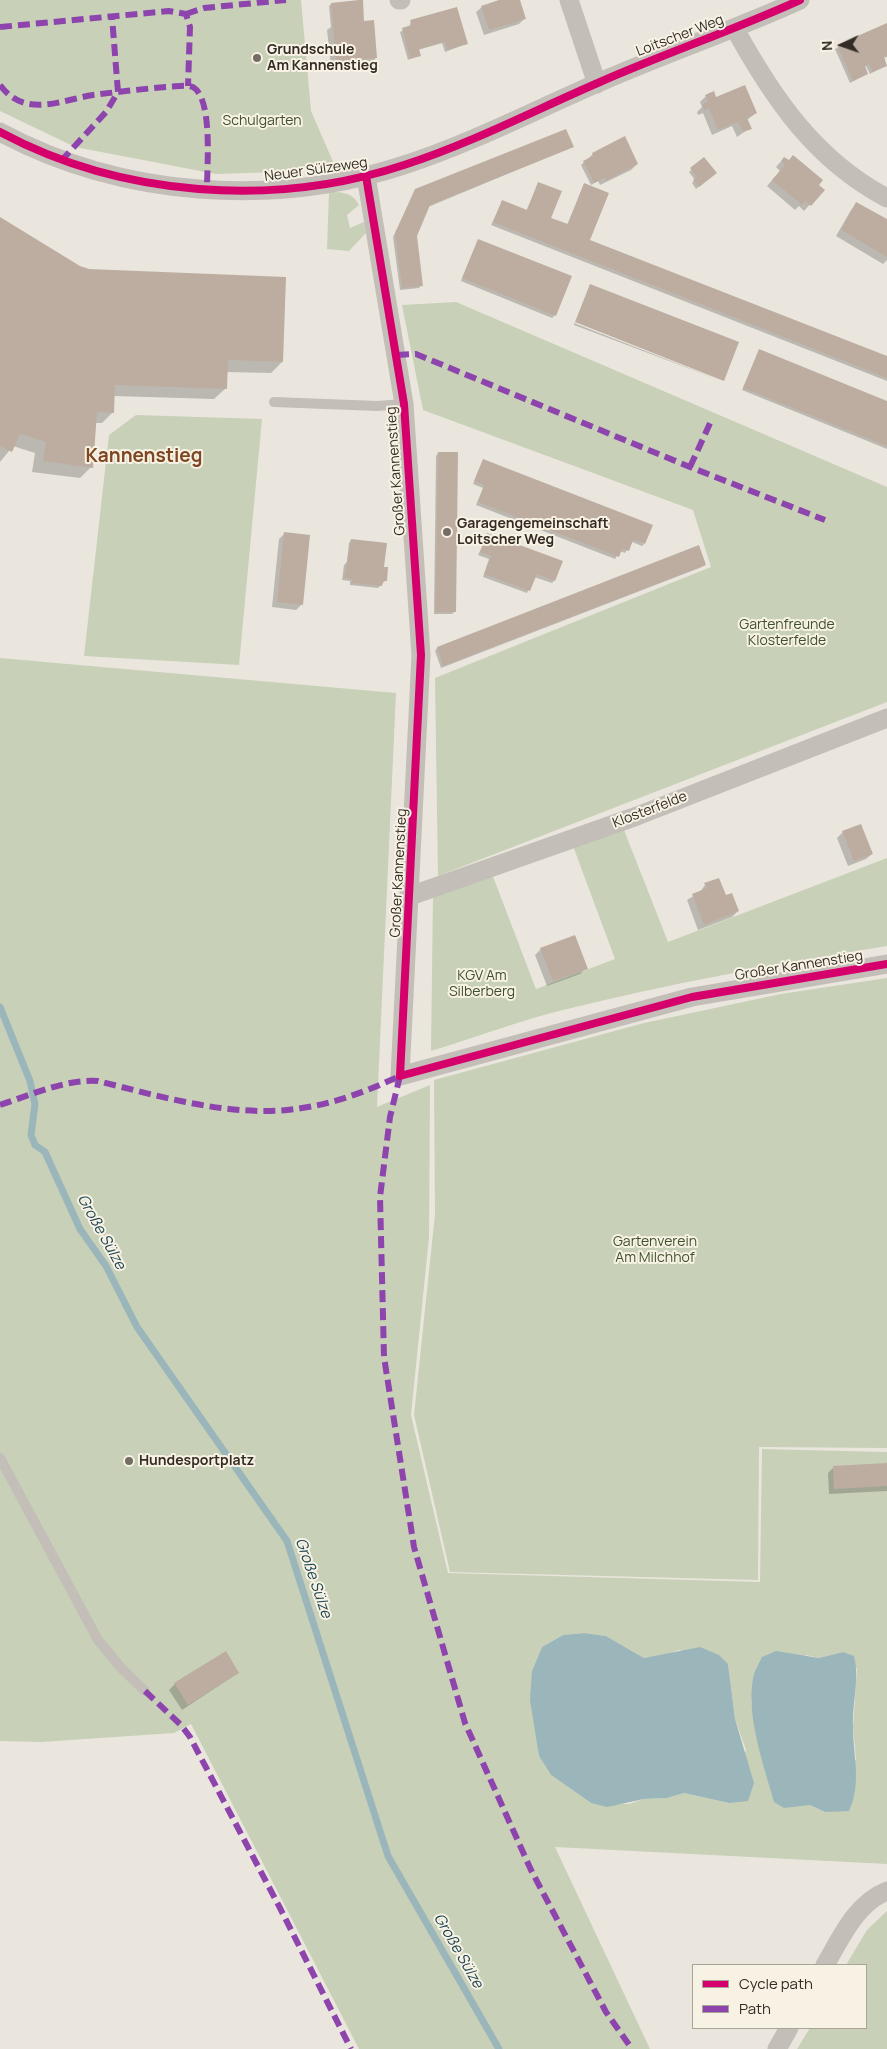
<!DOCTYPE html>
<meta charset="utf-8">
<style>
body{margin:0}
#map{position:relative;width:887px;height:2049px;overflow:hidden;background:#eae6de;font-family:Manrope,sans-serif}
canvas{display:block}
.legend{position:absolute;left:692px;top:1964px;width:175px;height:65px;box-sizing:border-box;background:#f8f2e4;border:1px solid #a9a398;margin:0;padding:6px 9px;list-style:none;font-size:15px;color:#332c26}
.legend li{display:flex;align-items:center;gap:10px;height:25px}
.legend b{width:25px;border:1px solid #a9a398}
.north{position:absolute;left:817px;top:20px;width:50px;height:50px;-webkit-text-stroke:4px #f8f2e4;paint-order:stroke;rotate:267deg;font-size:14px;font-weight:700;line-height:20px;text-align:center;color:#332c26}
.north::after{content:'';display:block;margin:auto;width:18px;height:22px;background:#332c26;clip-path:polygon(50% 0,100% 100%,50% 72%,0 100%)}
</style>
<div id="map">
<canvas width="887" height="2049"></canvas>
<ul class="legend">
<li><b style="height:6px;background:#d6006c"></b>Cycle path</li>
<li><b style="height:6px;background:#8e44ad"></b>Path</li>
</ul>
<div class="north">N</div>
</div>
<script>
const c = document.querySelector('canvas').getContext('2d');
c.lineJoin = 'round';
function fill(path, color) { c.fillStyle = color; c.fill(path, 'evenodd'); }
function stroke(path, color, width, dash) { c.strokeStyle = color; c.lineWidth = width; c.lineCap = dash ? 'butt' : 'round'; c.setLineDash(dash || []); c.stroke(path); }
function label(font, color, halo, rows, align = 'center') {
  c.font = font + ' Manrope,sans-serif'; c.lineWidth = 4; c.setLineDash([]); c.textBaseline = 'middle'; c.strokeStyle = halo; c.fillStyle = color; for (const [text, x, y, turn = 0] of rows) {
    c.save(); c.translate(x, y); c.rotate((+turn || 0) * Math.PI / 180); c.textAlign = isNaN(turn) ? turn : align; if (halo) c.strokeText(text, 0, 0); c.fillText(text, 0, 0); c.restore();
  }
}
const green = new Path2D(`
 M0,0h301l10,111 23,53 -56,8 -62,2 -141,-27 -75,-36z
 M329,192c14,0 24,1 30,13l-12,10 3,13 14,-6 2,11 -17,18 -22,-2z
 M456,302l431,185v215l-449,174 -3,-198 276,-111 -18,-57 -270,-100 -21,-105z
 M136,415l126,4 -23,246 -155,-9 25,-221z
 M0,658l396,35 -19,414 53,-22 -1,152 -18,178 37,158 312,9 2,-133 125,3v412l-332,-17 95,202h-291l-168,-325 -17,9 -133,9 -41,-1zM584,1633l22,3 38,22 17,-2 18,-6 49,14 7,55 11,31 -17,53 -45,-10 -17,5 -23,1 -15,5 -38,-1 -40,-28 -12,-19 -7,-85 10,-24 21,-12zM843,1652l14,17 -4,58 3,32 -31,53 -15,-7 -52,-62 -7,-43 55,-45 13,3z
 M622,825l46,117 219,-84v88c-110,18 -220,38 -328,65 -43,11 -85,27 -128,40l2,-158 59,-19 44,115 79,-30 -42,-113z
 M887,978v470l-128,-1 -1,133 -308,-8 -36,-157 21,-201 -1,-134 210,-57 137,-29z
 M887,1911v138h-90l13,-21h56v-63h-20l21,-35z`);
const water = new Path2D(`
 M584,1633l22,3 38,22 56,-11 19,8 9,9 7,55 19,64 -6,18 -19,2 -45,-10 -17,5 -23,1 -37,8 -16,-4 -40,-28 -12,-19 -9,-56 2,-29 10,-24 21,-12z
 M776,1651l43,7 24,-6 11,4c6,23 -2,47 -1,71 0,29 9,56 -4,84l-24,1 -15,-7 -26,3 -10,-6c-10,-36 -28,-86 -21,-123 1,-8 6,-15 9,-22z`);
const shadow = new Path2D(`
 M504,0h15l6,18 -6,6 -35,11 -8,-23 6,-5z
 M331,4l32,18 13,36 -6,6 -39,3 -4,-37 4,-3 -2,-21z
 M411,21l55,23 -21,8 -3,-9 -24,7 1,5 -11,5 -8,-28 9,-5z
 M887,24v33l-4,1 3,7 -16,9 -4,-8 -2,1 3,7 -17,9 -15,-34z
 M706,96l50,17 -9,7 3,8 -13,9 -5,-11 -20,9 -9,-22 -5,2 -1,-3 5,-5 -2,-5z
 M572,147l-144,60 -13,29 6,49 -2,3 -19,2 -7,-53 23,-47z
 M593,154l44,10 -6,6 -31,15 -2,-4 -7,4 -10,-20z
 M784,158l39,32 -19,21 -5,-5 -4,4 -28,-24 13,-15 -4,-4z
 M704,159l9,16 -17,14 -4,-6 3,-3 -6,-8z
 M539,184l11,34 17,7 17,-41 5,57 298,116v24l-396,-156 11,-23 24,9z
 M856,204l31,17v39l-4,4 -47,-28 15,-26z
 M0,218l80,49 202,95 -11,11 -45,-1v16l-12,11 -100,-3 -1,16 -11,11h-8l-3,44 -11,11 -48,-6 3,-19 -22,-7 -13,16z
 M478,240l77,75 -3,3 -91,-37z
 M574,323l148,58 -148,-56z
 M759,351l128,51v47l-145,-59z
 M438,453l16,159 -2,2h-18l2,-158z
 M483,460l161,84 -2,2 -10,-4 -7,11 -5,-2 -5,8 -139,-54 7,-17 -10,-4z
 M285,533l17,71 -6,6 -24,-3 7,-68z
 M488,535l66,46 -2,2 -18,-6 -7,16 -44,-16 6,-18 -11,-4z
 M351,540l32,28 2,13 -7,7 -28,-3v-4l-8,-1 2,-15 3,-3 2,-19z
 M698,547l7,17 -3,3 -261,101 -6,-17 2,-3z
 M843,832l29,22 -6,5 -18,7 -11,-28z
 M705,885l20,11 13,15 -6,6 -34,13 -11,-30 13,-8z
 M541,949l45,19 -6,6 -33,12 -12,-31z
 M887,1465v26l-58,3 -1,-21 6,-6z
 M238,1673l-56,37 -13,-20 6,-6z`);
const stream = new Path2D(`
 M0,1007l30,74 5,23 -4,31 4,10 10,7 35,77 26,37 31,61 150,214 101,315 111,193`);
const building = new Path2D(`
 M359,0h4l1,21 10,-1 3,38 -41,4 -5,-59z
 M499,0h21l6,19 -37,11 -8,-24z
 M457,7l11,37 -21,6 -2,-8 -26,7 2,7 -11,3 -8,-31 10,-3 -2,-5z
 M887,23v33l-3,1 3,9 -14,6 -4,-8 -4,2 3,8 -15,7 -16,-36z
 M745,85l12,28 -10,5 5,11 -9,3 -5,-10 -20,8 -9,-22 -5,2 -2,-5 6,-4 -3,-6 9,-4 2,6z
 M566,129l8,18 -144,58 -13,31 6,50 -21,2 -7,-55 20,-44z
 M625,136l13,28 -32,17 -1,-3 -11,5 -11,-22 10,-5 -1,-3z
 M793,155l30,25 -4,5 6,5 -14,16 -6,-5 -3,4 -30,-25 13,-15 -4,-4 3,-4 5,3z
 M704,157l13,16 -18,14 -6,-7 4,-3 -7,-9z
 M538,182l24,9 -11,27 17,6 16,-41 25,10 -19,47 297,116v22l-394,-156 9,-22 25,10z
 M856,202l31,17v38l-46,-27z
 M0,217l80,49 9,3 197,8 -3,85 -55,-2 -1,29 -112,-4 -1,28 -17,-1 -4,56 -50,-7 3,-19 -26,-8 -8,18 -12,-6z
 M478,239l94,37 -16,40 -94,-38z
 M590,284l149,58 -15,39 -149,-59z
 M759,349l128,52v45l-144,-58z
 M438,452h20l-2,160h-21z
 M483,459l170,66 -8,19 -12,-4 -4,11 -7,-2 -3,8 -141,-55 6,-17 -10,-4z
 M284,532l26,3 -7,70 -26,-3z
 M487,533l76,28 -8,20 -18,-7 -7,17 -46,-17 7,-18 -11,-4z
 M351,539l36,4 -3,24h4l-1,14h-4l-1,5 -30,-3v-4l-8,-1z
 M699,545l7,20 -263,101 -6,-19z
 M861,824l12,30 -19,7 -12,-30z
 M719,878l7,17 6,-2 7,18 -35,14 -12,-31 15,-6 -3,-5z
 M575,935l13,34 -35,12 -13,-33z
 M887,1463v23l-53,3 -1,-23z
 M226,1651l13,22 -51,32 -14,-22z`);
const service = new Path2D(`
 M274,402l103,4 27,-2
 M0,1458l98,182 23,28 24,23`);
const minor = new Path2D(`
 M399,0h2
 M569,0l28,84
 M735,29c38,69 80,131 152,169
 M0,132c121,65 274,76 404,33 68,-22 131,-55 196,-83 66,-29 134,-52 200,-82
 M366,176l38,228 17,251 -21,421 292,-79 195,-33
 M410,896l227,-80 250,-98
 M825,1965c16,-27 31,-62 62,-74
 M777,2049l12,-21`);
const quiet = new Path2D(`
 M186,14l18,-6 82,-8
 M0,27l169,-16 17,3 4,13 -2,59
 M0,85c25,34 61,15 93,10 24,-3 49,-6 73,-8 9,0 18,-3 27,0 20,12 14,79 14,102
 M61,161l45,-49 12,-20 -6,-75
 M397,355l19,-1 274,113 135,53
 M690,467l22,-48
 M400,1076l-10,41 -10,80 4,160 30,190 51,176 66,147 75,142 26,37
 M0,1105c31,-10 65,-26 98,-24 64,16 138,38 204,27 35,-5 67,-18 98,-32
 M145,1691l36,34 9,12 90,171 71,141`);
const cycleway = new Path2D(`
 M0,132c121,65 274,76 404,33 68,-22 131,-55 196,-83 66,-29 134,-52 200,-82
 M366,176l38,228 17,251 -21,421 292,-79 195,-33`);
const markers = [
 [257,58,5,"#736d66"],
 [447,532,5,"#736d66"],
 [129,1461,5,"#736d66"]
];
const streetNames = [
 ["Loitscher Weg",680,36,-21],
 ["Neuer Sülzeweg",316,170,-8],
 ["Großer Kannenstieg",396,471,-94],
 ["Klosterfelde",650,810,-21],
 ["Großer Kannenstieg",399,873,-87],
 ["Großer Kannenstieg",799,966,-9]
];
const poiNames = [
 ["Grundschule",267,50],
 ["Am Kannenstieg",267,66],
 ["Garagengemeinschaft",457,524],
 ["Loitscher Weg",457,540],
 ["Hundesportplatz",139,1461]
];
const parkNames = [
 ["Schulgarten",262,121],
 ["Gartenfreunde",787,625],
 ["Klosterfelde",787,641],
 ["KGV Am",482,976],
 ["Silberberg",482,992],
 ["Gartenverein",655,1242],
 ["Am Milchhof",655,1258]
];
const waterNames = [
 ["Große Sülze",101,1232,61],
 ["Große Sülze",313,1578,71],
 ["Große Sülze",458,1951,60]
];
const districtNames = [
 ["Kannenstieg",144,457]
];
fill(green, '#c8d0b8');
fill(water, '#9ab6bb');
fill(shadow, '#0003');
stroke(stream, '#9ab6bb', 7);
fill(building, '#bdada0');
stroke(service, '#c3beb7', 10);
stroke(minor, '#c3beb7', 19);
stroke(quiet, '#8e44ad', 6, [12, 6]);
stroke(cycleway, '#d6006c', 8);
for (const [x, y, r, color] of markers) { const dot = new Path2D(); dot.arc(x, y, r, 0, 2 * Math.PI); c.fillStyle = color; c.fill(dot); stroke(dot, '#f8f2e4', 2); }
label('14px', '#332c26', '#f8f2e4', streetNames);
label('bold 14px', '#332c26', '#f8f2e4', poiNames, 'left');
label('14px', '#3d502b', '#f8f2e4', parkNames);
label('italic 15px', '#1d4753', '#f8f2e4', waterNames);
label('bold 19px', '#7f4622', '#f8f2e4', districtNames);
</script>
